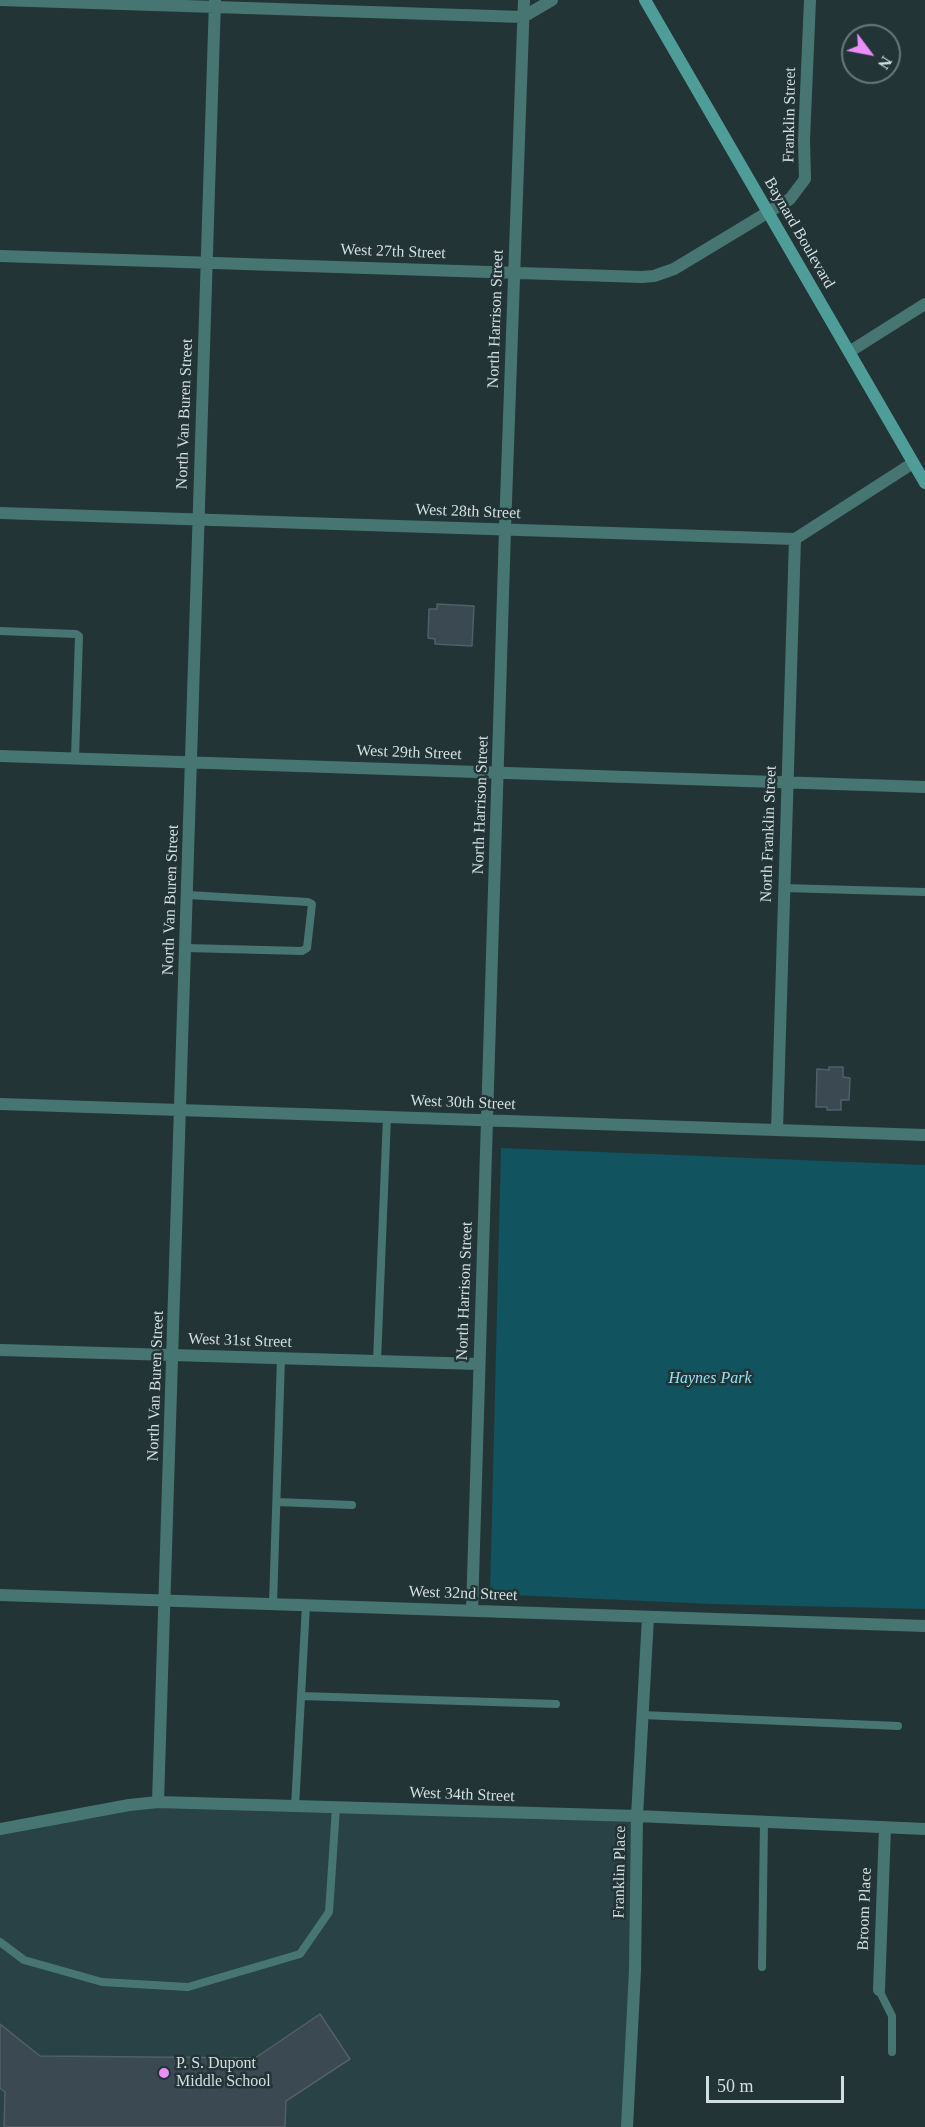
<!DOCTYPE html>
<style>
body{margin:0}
#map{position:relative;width:925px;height:2127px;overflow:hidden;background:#233437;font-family:"Times New Roman",serif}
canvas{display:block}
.north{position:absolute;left:841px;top:24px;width:60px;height:60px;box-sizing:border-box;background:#233437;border:2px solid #6a787b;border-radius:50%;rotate:122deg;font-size:16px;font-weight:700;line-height:24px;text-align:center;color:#d4dee1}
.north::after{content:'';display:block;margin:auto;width:21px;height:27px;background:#eb8dfc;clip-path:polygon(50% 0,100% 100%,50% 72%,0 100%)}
.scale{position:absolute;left:706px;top:2076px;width:138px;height:27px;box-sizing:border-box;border:3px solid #d4dee1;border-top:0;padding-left:8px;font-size:18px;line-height:21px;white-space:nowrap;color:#d4dee1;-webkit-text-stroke:4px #233437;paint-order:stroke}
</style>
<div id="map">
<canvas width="925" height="2127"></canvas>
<div class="north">N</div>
<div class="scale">50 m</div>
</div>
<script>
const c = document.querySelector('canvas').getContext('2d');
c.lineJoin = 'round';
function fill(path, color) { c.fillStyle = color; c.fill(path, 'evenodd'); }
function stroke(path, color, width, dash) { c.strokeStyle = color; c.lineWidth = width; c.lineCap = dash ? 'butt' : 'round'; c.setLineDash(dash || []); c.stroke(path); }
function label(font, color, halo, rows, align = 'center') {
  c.font = font + ' "Times New Roman",serif'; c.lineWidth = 5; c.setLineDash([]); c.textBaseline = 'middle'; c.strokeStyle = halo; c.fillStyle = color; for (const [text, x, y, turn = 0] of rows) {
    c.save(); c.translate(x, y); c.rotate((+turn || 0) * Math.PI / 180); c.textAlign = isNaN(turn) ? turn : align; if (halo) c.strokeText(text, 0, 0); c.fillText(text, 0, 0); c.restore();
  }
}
const built = new Path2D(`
 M158,1802l479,14 -8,311h-629v-295z`);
const green = new Path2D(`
 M501,1148l424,17v444l-214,-5 -221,-10z`);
const building = new Path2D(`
 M437,604l37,2 -2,40 -37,-2v-5l-7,-1 1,-29h8z
 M829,1067h14v10l7,1 -1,22h-8v10h-14v-3h-11l1,-38 12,1z
 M320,2014l30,45 -64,42 -1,26h-281l1,-35 -5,-4v-64l40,32 215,2z`);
const lane = new Path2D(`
 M0,631l76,3 3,2 -4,122
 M783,888l142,4
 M186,948l116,3 5,-3 5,-44 -4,-2 -120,-7
 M377,1361l10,-244
 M277,1502l75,3
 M273,1604l8,-246
 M301,1696l255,8
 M642,1715l256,11
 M295,1807l11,-202
 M0,1942l24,18 78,22 86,5 112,-33 29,-42 7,-104
 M762,1967l2,-145
 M879,1990l13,26v36`);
const street = new Path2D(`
 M0,0l523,17 29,-17
 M0,256l642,21 12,-1 20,-7 116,-70 15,-20 -1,-39 6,-140
 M849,352l76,-48
 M0,513l795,26 118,-76
 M0,756l925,31
 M0,1104l925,31
 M777,1130l18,-591
 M0,1350l479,14
 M0,1595l925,31
 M472,1611l33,-1082 19,-529
 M158,1802l57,-1802
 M0,1829l129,-24 29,-3 479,14 288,13
 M879,1990l6,-162
 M627,2127l8,-157 2,-154 11,-199`);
const secondary = new Path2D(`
 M645,0l280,483`);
const markers = [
 [164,2073,6,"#eb8dfc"]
];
const streetNames = [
 ["Franklin Street",790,115,-89],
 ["Baynard Boulevard",799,233,60],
 ["West 27th Street",393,252,2],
 ["North Harrison Street",496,319,-88],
 ["North Van Buren Street",185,414,-88],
 ["West 28th Street",468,512,2],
 ["West 29th Street",409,753,2],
 ["North Harrison Street",481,805,-88],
 ["North Franklin Street",769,834,-88],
 ["North Van Buren Street",171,900,-88],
 ["West 30th Street",463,1103,2],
 ["North Harrison Street",465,1291,-88],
 ["West 31st Street",240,1341,2],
 ["North Van Buren Street",156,1386,-88],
 ["West 32nd Street",463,1594,2],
 ["West 34th Street",462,1795,2],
 ["Franklin Place",620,1872,-89],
 ["Broom Place",865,1909,-88]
];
const parkNames = [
 ["Haynes Park",710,1379]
];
const poiNames = [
 ["P. S. Dupont",176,2064],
 ["Middle School",176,2082]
];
fill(built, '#284246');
fill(green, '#11535e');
fill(building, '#3b4952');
stroke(building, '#505f68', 1.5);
stroke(lane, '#477672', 8);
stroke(street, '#477672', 12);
stroke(secondary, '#4e9d98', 12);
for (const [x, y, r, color] of markers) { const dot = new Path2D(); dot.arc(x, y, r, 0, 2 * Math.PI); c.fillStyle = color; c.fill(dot); stroke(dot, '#233437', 2); }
label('16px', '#d4dee1', '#233437', streetNames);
label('italic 16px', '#8de4f5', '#233437', parkNames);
label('16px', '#d4dee1', '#233437', poiNames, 'left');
</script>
